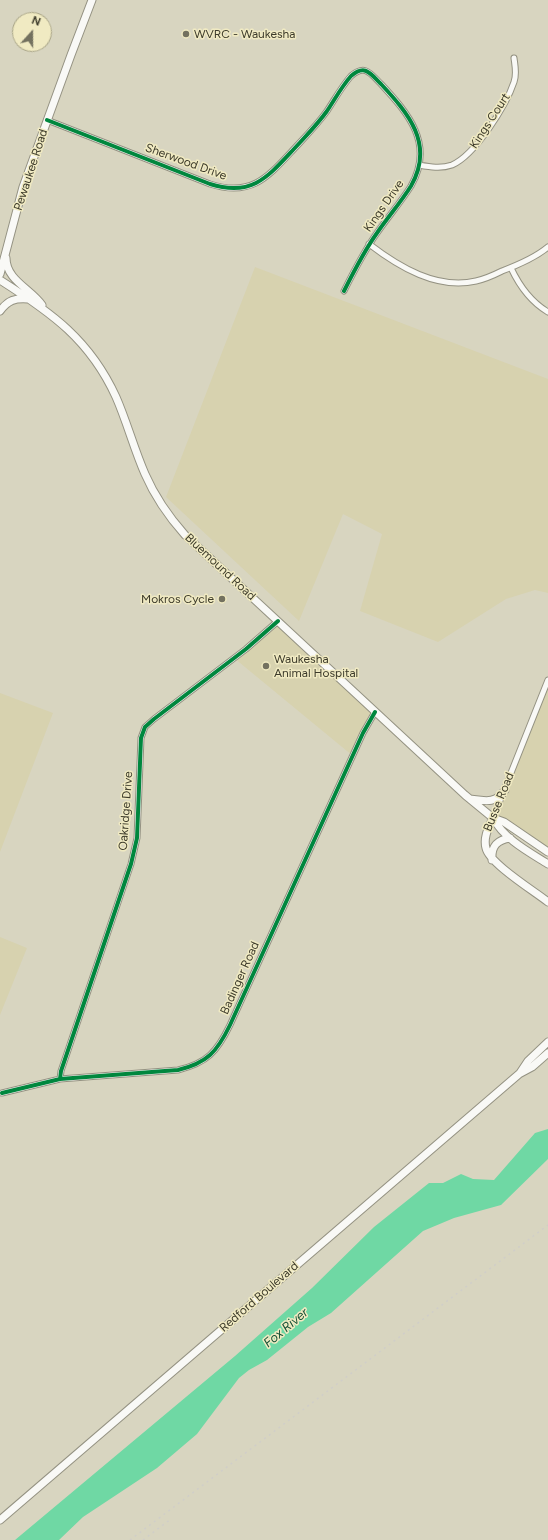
<!DOCTYPE html>
<style>
body{margin:0}
#map{position:relative;width:548px;height:1540px;overflow:hidden;background:#d8d5c0;font-family:Figtree,sans-serif}
canvas{display:block}
.north{position:absolute;left:12px;top:12px;width:40px;height:40px;box-sizing:border-box;background:#f0eac2;border:1px solid #a8a486;border-radius:50%;rotate:21deg;font-size:11px;font-weight:700;line-height:16px;text-align:center;color:#3d3b2b}
.north::after{content:'';display:block;margin:auto;width:14px;height:18px;background:#73715f;clip-path:polygon(50% 0,100% 100%,50% 72%,0 100%)}
</style>
<div id="map">
<canvas width="548" height="1540"></canvas>
<div class="north">N</div>
</div>
<script>
const c = document.querySelector('canvas').getContext('2d');
c.lineJoin = 'round';
function fill(path, color) { c.fillStyle = color; c.fill(path, 'evenodd'); }
function stroke(path, color, width, dash) { c.strokeStyle = color; c.lineWidth = width; c.lineCap = dash ? 'butt' : 'round'; c.setLineDash(dash || []); c.stroke(path); }
function label(font, color, halo, rows, align = 'center') {
  c.font = font + ' Figtree,sans-serif'; c.lineWidth = 3; c.setLineDash([]); c.textBaseline = 'middle'; c.strokeStyle = halo; c.fillStyle = color; for (const [text, x, y, turn = 0] of rows) {
    c.save(); c.translate(x, y); c.rotate((+turn || 0) * Math.PI / 180); c.textAlign = isNaN(turn) ? turn : align; if (halo) c.strokeText(text, 0, 0); c.fillText(text, 0, 0); c.restore();
  }
}
const built = new Path2D(`
 M255,267l293,112v214l-13,-3 -29,9 -68,43 -78,-31 22,-77 -39,-20 -44,107 -133,-124z
 M278,621l97,91 -22,44 -119,-98z
 M548,680v172l-55,-34z
 M0,693l53,20 -53,139z
 M0,937l27,11 -27,67z`);
const water = new Path2D(`
 M548,1129v30l-47,46 -47,13 -31,13 -92,82 -23,14 -41,33 -18,10 -10,8 -42,56 -40,34 -74,49 -24,23h-44l220,-184 77,-68 62,-61 55,-44h14l18,-9 12,5 21,1 41,-47z`);
const minor = new Path2D(`
 M47,120l163,64c41,13 57,-6 83,-34 12,-13 24,-25 34,-39 8,-12 15,-25 24,-35 14,-12 19,-3 30,8 27,29 54,60 30,102 -10,16 -23,31 -34,47 -13,18 -23,38 -33,58
 M419,165c11,2 22,4 33,0 23,-10 54,-59 62,-83 3,-8 1,-16 0,-24
 M369,244c30,23 68,46 107,37 9,-2 18,-6 26,-10 16,-6 33,-13 46,-24
 M511,268c8,17 20,34 37,44
 M493,818l55,-138
 M60,1079l1,-8 70,-207 6,-26 4,-100 4,-11 9,-8 92,-70 32,-28
 M2,1093l58,-14 118,-9c29,-7 39,-18 52,-45l133,-292 12,-21`);
const secondary = new Path2D(`
 M6,258c0,22 25,31 36,47
 M0,274l23,-87 48,-132 21,-55
 M0,280c52,33 90,60 116,117 11,25 18,52 29,77 10,23 24,43 40,61l280,260 28,23 11,4 44,30
 M0,311c8,-11 15,-13 28,-12
 M470,799c15,2 26,5 35,-9
 M493,818c-4,9 -10,19 -7,30 3,15 48,43 62,54
 M493,818c11,21 36,34 55,46
 M492,860c-1,-14 5,-20 18,-22
 M520,1073l8,-12 20,-19
 M0,1520l519,-446 13,-7 16,-14`);
const rail = new Path2D(`
 M130,1540l418,-315
 M143,1540l28,-21`);
const cycleway = new Path2D(`
 M47,120l163,64c41,13 57,-6 83,-34 12,-13 24,-25 34,-39 8,-12 15,-25 24,-35 14,-12 19,-3 30,8 27,29 54,60 30,102 -10,16 -23,31 -34,47 -13,18 -23,38 -33,58
 M60,1079l1,-8 70,-207 6,-26 4,-100 4,-11 9,-8 92,-70 32,-28
 M2,1093l58,-14 118,-9c29,-7 39,-18 52,-45l133,-292 12,-21`);
const markers = [
 [186,34,4,"#73715f"],
 [222,599,4,"#73715f"],
 [266,666,4,"#73715f"]
];
const poiNames = [
 ["WVRC - Waukesha",194,34],
 ["Mokros Cycle",214,599,"right"],
 ["Waukesha",274,659],
 ["Animal Hospital",274,673]
];
const streetNames = [
 ["Kings Court",490,121,-57],
 ["Sherwood Drive",186,162,20],
 ["Pewaukee Road",31,170,-72],
 ["Kings Drive",384,206,-55],
 ["Bluemound Road",220,567,43],
 ["Busse Road",499,802,-68],
 ["Oakridge Drive",126,811,-86],
 ["Badinger Road",240,978,-66],
 ["Redford Boulevard",259,1297,-41]
];
const waterNames = [
 ["Fox River",286,1328,-40]
];
fill(built, '#d7d2af');
fill(water, '#6fd8a4');
stroke(minor, '#949282', 7);
stroke(secondary, '#949282', 9);
stroke(minor, '#f9f9f6', 5);
stroke(secondary, '#f9f9f6', 7);
stroke(rail, '#d0cec8', 1.5, [2, 4]);
stroke(cycleway, '#00873e', 4);
for (const [x, y, r, color] of markers) { const dot = new Path2D(); dot.arc(x, y, r, 0, 2 * Math.PI); c.fillStyle = color; c.fill(dot); stroke(dot, '#f0eac2', 1.5); }
label('12px', '#3d3b2b', '#f0eac2', poiNames, 'left');
label('12px', '#3d3b2b', '#f0eac2', streetNames);
label('italic 13px', '#155136', '#f0eac2', waterNames);
</script>
